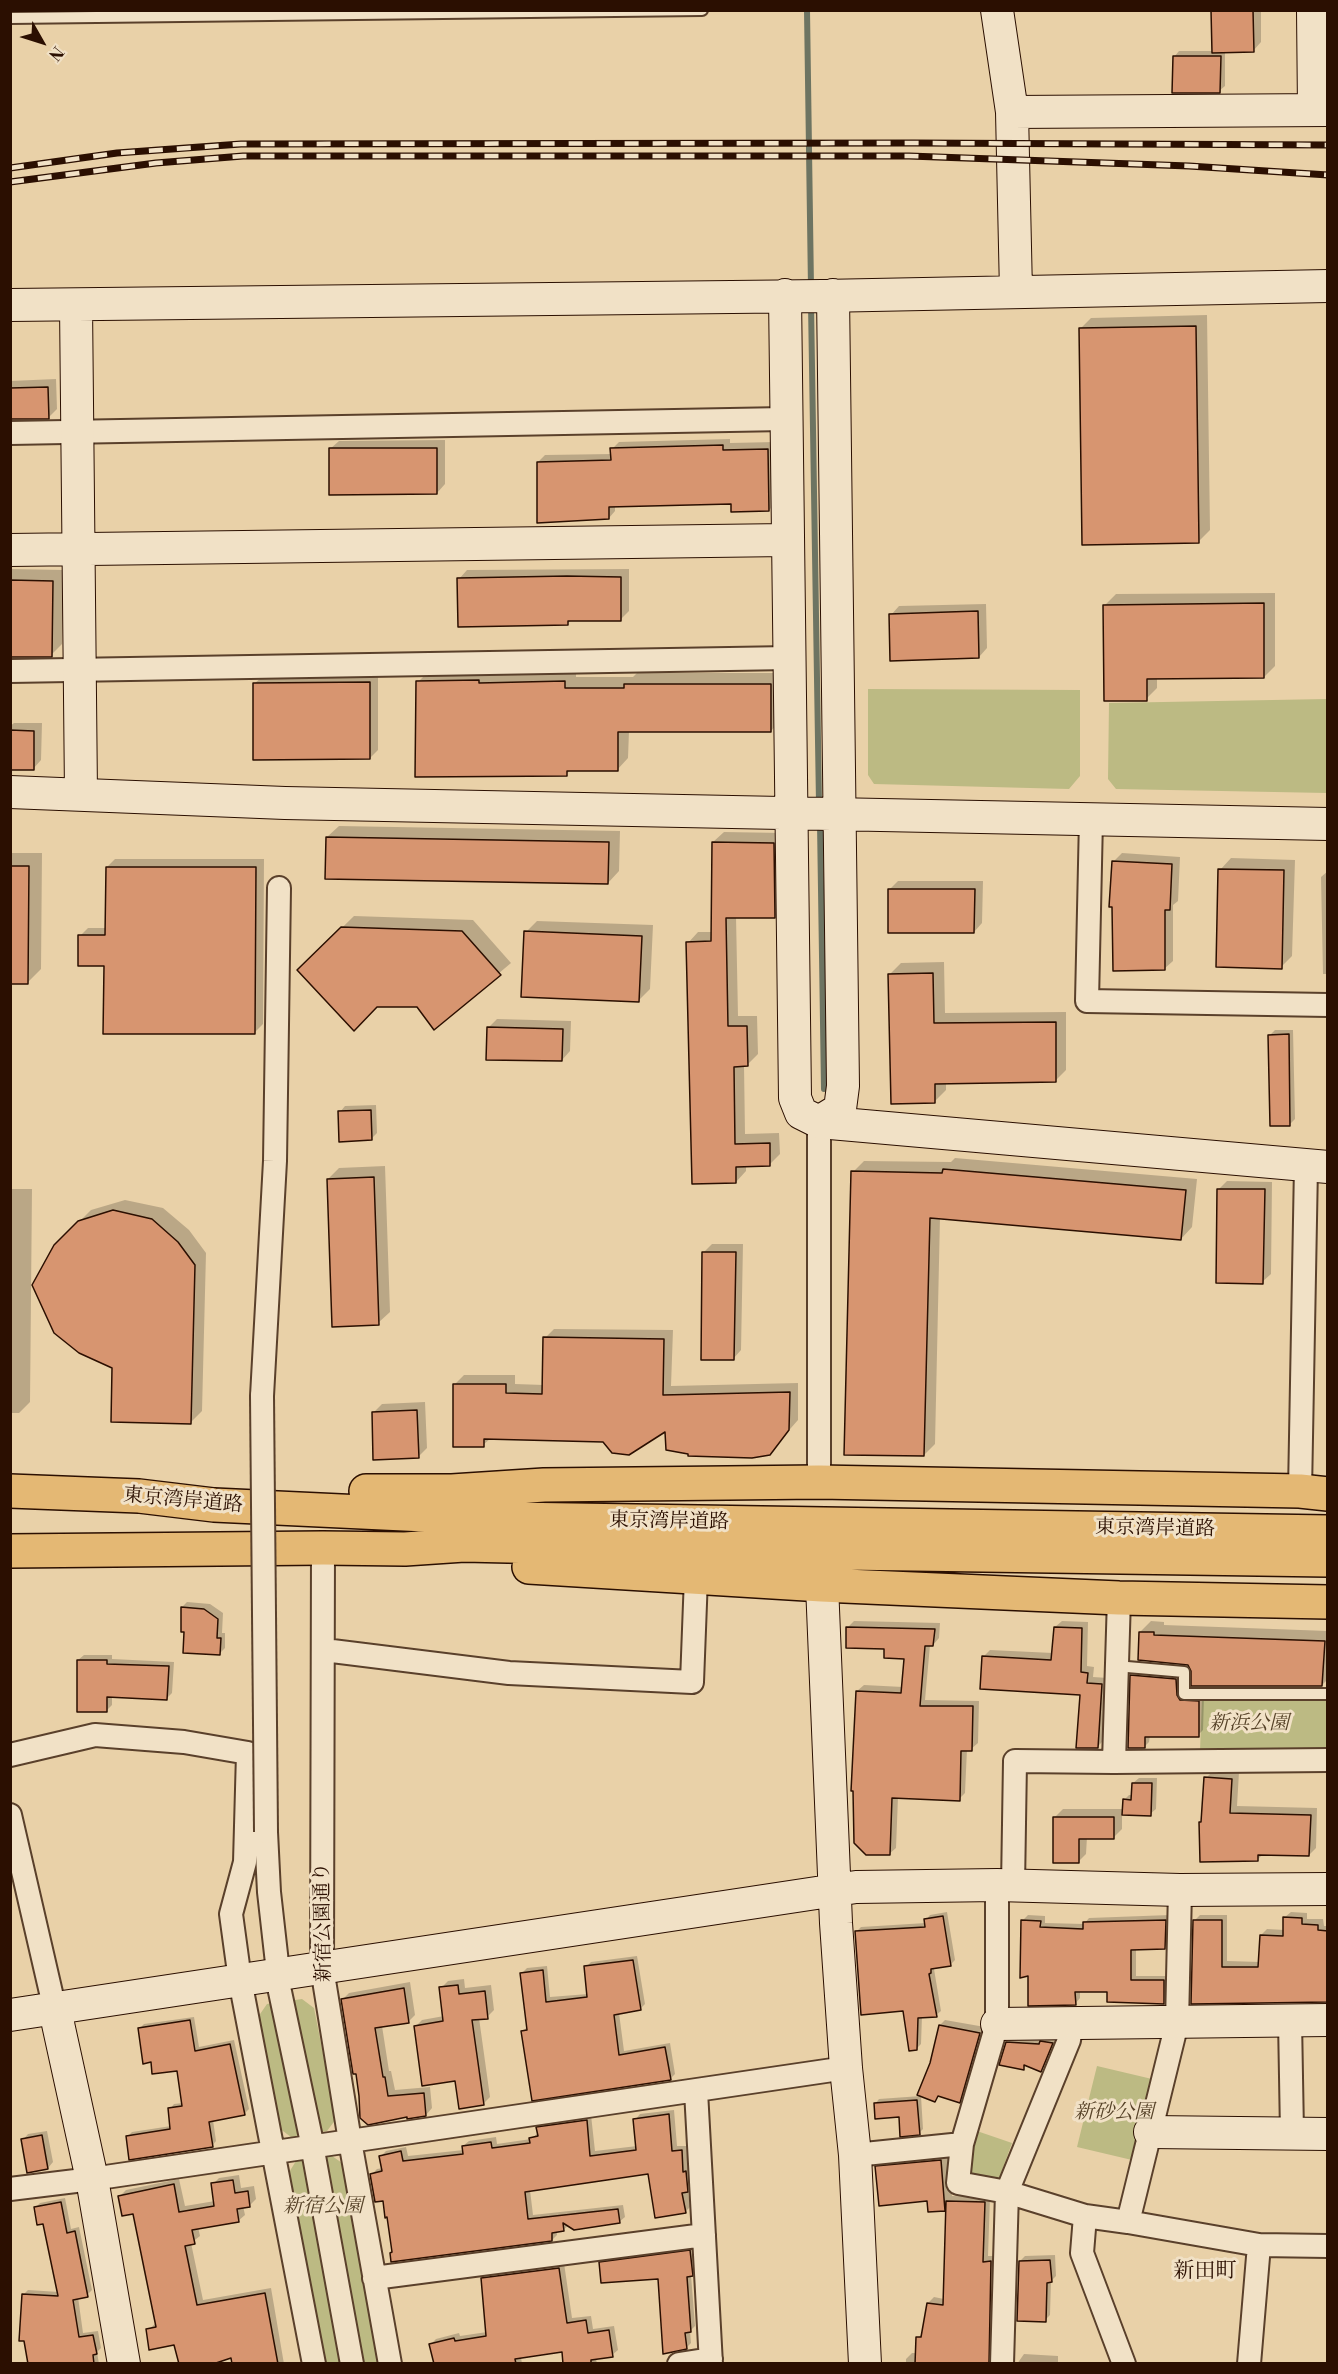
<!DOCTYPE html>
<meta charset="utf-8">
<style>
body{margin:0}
#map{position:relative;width:1338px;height:2374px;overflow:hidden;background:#e9d1a8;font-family:"Libre Bodoni",serif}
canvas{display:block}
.frame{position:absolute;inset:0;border:12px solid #2b0f01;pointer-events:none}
.north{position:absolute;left:12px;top:12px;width:60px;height:60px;-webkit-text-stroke:4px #f1e1c6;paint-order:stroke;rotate:129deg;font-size:16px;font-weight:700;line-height:24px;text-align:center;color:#2b0f01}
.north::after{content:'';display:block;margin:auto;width:21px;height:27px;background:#2b0f01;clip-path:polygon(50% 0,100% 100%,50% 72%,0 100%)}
</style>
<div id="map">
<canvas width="1338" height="2374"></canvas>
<div class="frame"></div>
<div class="north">N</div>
</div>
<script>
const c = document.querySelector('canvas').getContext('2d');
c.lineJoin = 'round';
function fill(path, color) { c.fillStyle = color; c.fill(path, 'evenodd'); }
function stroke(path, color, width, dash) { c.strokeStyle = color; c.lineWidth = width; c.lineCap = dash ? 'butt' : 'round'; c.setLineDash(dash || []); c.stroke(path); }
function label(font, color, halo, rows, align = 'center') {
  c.font = font + ' "Libre Bodoni","Noto Serif JP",serif'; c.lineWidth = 6; c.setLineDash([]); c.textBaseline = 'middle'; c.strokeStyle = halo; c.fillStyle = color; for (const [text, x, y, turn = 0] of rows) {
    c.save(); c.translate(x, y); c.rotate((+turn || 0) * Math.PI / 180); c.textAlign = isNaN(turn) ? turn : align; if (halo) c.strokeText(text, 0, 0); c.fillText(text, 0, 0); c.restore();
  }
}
const green = new Path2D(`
 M868,689l212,1v86l-11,13 -195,-5 -6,-9z
 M1327,699v94l-211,-4 -8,-10 1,-76z
 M1327,1696v55h-127l2,-52z
 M302,1999l12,9 22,111 -9,12 -36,6 -12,-9 -21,-111 9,-13z
 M1097,2066l55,13 -20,81 -55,-13z
 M974,2130l38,13 -13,36 -12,5 -16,-4 -6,-11z
 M332,2156l13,9 36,198h-58l-35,-189 8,-13z`);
const shadow = new Path2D(`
 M1213,10h48v32l-8,9h-28v35l-6,5 -45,-34 5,-6h34z
 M1207,315l3,215 -11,11 -119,-212 11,-11z
 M56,379l1,30 -8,8 -39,1v-37z
 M730,439v4l45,-1 1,61 -7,7 -37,-8 -117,3v6l-6,7 -71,-56 7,-7 67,-1v-5l7,-7z
 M445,440v44l-8,9 -107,-44 9,-8z
 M11,442v71h-1z
 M10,569l54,1 -2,74 -11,11 -41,1z
 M629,569v42l-8,8 -49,1 -5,4 -108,-45 8,-9z
 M1275,593v73l-11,11 -107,1v10l-11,11 -41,-94 11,-11z
 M986,604l1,44 -8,9 -88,-42 8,-9z
 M576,670v7h57l4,-4h145v46l-11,12h-142l-1,27 -11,12h-46l-5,4 -148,-92 11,-11z
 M378,674v76l-8,8 -116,-74 9,-8z
 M14,723h28l-1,37 -8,9 -23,-1v-42z
 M339,826l281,5 -1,40 -11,12 -281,-46z
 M724,832l60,1 1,73 -11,11 -38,-1 2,100h19l1,38 -11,11h-3l1,69 34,-1 1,21 -10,10 -24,1v6l-10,11 -48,-239 10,-11h14l1,-90z
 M10,853h32l-1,116 -14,14h-17z
 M1122,853l58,4 -2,44 -5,4v56l-9,8 -51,-107z
 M1231,858l64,2 -3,96 -11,11 -61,-97z
 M115,859h149l-1,165 -9,9 -149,-69 -25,-28 8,-8h19v-61z
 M1328,871v103h-5l-2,-97z
 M898,881h85l-1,42 -8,9 -84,-43z
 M354,916l119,4 38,43 -77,65 -16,-22 -119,-36z
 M537,921l116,4 -3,64 -11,11 -113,-68z
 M944,962l1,51 121,-1v58l-11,11 -109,1v8l-11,11 -45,-127 11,-11z
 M497,1019l74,2 -1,30 -8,9 -74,-32z
 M1275,1030h18l2,89 -5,5 -20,-89z
 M376,1105l1,28 -6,6 -31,-27 5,-6z
 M955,1158l242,21 -5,48 -11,12 -241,-22 -5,227 -11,11 -71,-283 11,-11 87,1z
 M385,1166l5,146 -12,11 -50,-144 11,-11z
 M1227,1181l45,1 -1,92 -9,8 -43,-93z
 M10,1189h22l-2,213 -11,11h-9z
 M125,1200l38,8 26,22 17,23 -4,158 -12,12 -77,-56 -58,-121 36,-36z
 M712,1244h31l-2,106 -8,9 -29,-107z
 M554,1329l119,1 -2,56 127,-3v37l-29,33 -103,-23 -62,10 -113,-2 -8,7 -28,-61 9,-9h51v9l29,1 1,-47z
 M425,1402l2,46 -8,8 -46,-43 9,-9z
 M187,1602l23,2 13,9 -1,20h3v15l-6,6 -33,-24 -4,-23z
 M854,1621l86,2 -1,15 -6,7h-3l-5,55 54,1 -1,42 -7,6h-4l-2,44 -6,6 -61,-2 -2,51 -7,6 -32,-163 7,-6 39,2 2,-29 -57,-31z
 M1062,1621l26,1 -1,44 7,1 -1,10 15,1 -4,62 -7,7 -15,-53 -98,-38 6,-6 63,3 2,-26z
 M1151,1621l13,1v3l164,6v48l-6,6 -129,-14 -5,-7 -48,-32z
 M84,1655h28v4l62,3 -2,31 -5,5 -55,-2v9l-6,6 -28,-51z
 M1137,1671l44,3v15l23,8 -1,33 -5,5h-48l-1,7 -5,5 -12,-72z
 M1213,1771l26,1 -2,34 80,2 -1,40 -7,7 -46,-1 -6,6 -51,-82z
 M1139,1778h18l-1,31 -6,5h-28v15l-8,8h-27l-1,17 -8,8 -23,-45 8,-8h61v-9l5,-5h4v-12z
 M947,1912l8,48 -5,5 -16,4 7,42 -5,4 -14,1 -1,28 -5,5 -12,-40 -48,-77 5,-5 65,-4v-3l4,-5z
 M1291,1912l16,1v6h16l1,7h4v75l-136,1 2,-81 6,-6h27v46l33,1 1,-27 6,-6 18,1v-13z
 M1028,1915l17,1v7l39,1 5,-6 81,-3v27l-5,5 -29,1v28h33l-1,21 -5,5 -54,-11 -29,-1v8l-5,6 -45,-30 -7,-54z
 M637,1956l8,48 -5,5 -21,4 5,38 46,-8 5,31 -5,5 -147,-48 5,-5 -6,-53 5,-5 20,-2 3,31 38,-3 -2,-27 5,-5z
 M464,1979l1,9 26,-3 3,25 -7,7 -8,1 11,79 -7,7 -27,-24 -41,-53 7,-7 22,-4 -3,-28 7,-7z
 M410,1982l5,33 -7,7 -26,4 7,45h2l4,19 35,-3 2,21 -6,7 -65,-19 -19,-96 7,-7z
 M194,2017l5,30 35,-7 15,69 -5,5 -31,6 3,21 -4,5 -85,-9 5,-5 39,-6 -1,-17 4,-5 9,-1 -5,-34 -26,-8 -12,-33 4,-4z
 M945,2020l40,7 -20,68 -5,6 -20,-6 -5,5 -3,-37 8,-38z
 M1013,2037l44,1 -11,27 -5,5 -14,-6 -4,4 -16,-25z
 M921,2096l2,33 -4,4 -19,-18 -25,-11 4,-5z
 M674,2110l3,36h9l2,22 2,-1 3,18 -5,5 2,17 -5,5 -35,-39 -120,17 3,25 90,-10 2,12 -6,5 -50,3 -6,5 -6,1v4l-5,5 -159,11 -9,-52 -12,-25 5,-5 6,-1 -2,-12 5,-5 20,-4 2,9 56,-6 -1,-4 6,-5 27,-4 1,7 34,-5 8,-7 -1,-4 5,-5 48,-8 4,36 42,-5 -2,-26 5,-6z
 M47,2131l6,31 -5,6 -25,-28 5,-6z
 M949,2153l3,43 38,1 -2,59h9l-3,107 -88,1v-5l6,-6h5l1,-15 6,-6 4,-29 6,-6 10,2 3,-93 -2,3 -68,-42 8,-8z
 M239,2175l2,13 13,-2 2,13 -6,6 -7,1 2,9 -7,6 -40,6 2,9 -9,7 12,57 68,-12 13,76h-50l-1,-8 -57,-12 -28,-14 8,-7 -22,-111 -14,-16 6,-6 53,-11 6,27 30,-5 -2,-17 6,-6z
 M65,2198l6,31 8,-2 13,63 -5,5 -9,2 5,36 15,-2 3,17 -4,4 2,12h-70l-5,-70 4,-4 31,2 -15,-70 -9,-14 5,-5z
 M695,2246l2,23 -6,6 4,51 -5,5 1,12 -5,5 -27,-71 -59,-14 5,-5z
 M1055,2255l1,21 -5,5 -1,34 -5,5 -25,-59 5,-5z
 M564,2263l8,55 19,-2 2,13 21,-3 4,24 -6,5 -16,3 1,6h-32l-2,-13 -42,6 1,7h-87l-4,-20 5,-5 23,-6 1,3 27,-4 -4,-54 5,-5z
 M1024,2354l34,2v8h-41z`);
const stream = new Path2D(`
 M807,10l4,278
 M811,304l8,499
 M820,823l4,266`);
const building = new Path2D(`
 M1211,10h42l1,42 -42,1z
 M1173,56h48l-1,37h-48z
 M1196,326l3,217 -117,2 -3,-217z
 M48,387l1,32h-39v-31z
 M723,445v5l45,-1 1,62 -38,1v-8l-122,3v12l-72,4v-61l74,-2 -1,-12z
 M329,448h108v46l-108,1z
 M567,576l54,1v44h-53v4l-110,2 -1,-49z
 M10,580l43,1 -1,76h-42z
 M1264,603v75l-117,1v22h-43l-1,-96z
 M978,611l1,47 -89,3 -1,-47z
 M479,680v3l86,-2v7h59v-4h147v48h-153v39h-51v5l-152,1 1,-96z
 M370,682v77l-117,1v-77z
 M10,730l24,1v39h-24z
 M326,837l283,5 -1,42 -283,-5z
 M712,842l62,1 1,75h-49l2,108h19l1,40 -14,1 1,77 35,-1v23l-34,1v16l-44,1 -6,-242 25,-1z
 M1112,861l60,3 -2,46h-5v60l-52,1 -1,-64h-3z
 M10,866h19l-1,118h-18z
 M106,867h150l-1,167h-152l1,-68h-26v-31h27z
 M1218,869l66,1 -2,99 -66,-2z
 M888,889h87l-1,44h-86z
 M341,927l121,4 39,44 -67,55 -17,-23h-40l-23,24 -57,-61z
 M524,931l118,5 -3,66 -118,-5z
 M933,973l1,50 122,-1v60l-121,2v19l-44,1 -3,-130z
 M487,1027l76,2 -1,32 -76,-1z
 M1289,1034l1,92h-20l-2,-91z
 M371,1110l1,30 -33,2 -1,-31z
 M943,1169l243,21 -5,50 -251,-22 -6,238 -80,-1 7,-284 91,2z
 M374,1177l5,148 -47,2 -5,-148z
 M1217,1189h48l-2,95 -47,-1z
 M113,1210l39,9 26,23 17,23 -4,159 -80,-2 1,-54 -33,-15 -25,-20 -22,-48 22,-40 24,-24z
 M702,1252h34l-2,108h-33z
 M543,1337l121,2 -1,56 127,-3 -1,38 -19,25 -18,3 -64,-2v-2l-22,-4 -1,-18 -36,23 -17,-2 -9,-11 -119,-3v8h-31v-63h53v9l36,1z
 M417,1410l2,48 -46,2 -1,-48z
 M181,1607l23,2 14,10 -1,19h4l-1,17 -37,-2 1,-21h-3z
 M846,1627l89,2 -2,17h-8l-5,60h53l-1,45h-11l-1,50 -68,-3 -2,57h-24l-12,-12 -1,-52h-2l5,-100 45,2 3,-34 -20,-1v-9l-38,-1z
 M1054,1627l28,1 -1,44 7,1 -1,10 15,1 -4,64h-22l4,-53 -100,-6 2,-33 69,4z
 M1139,1632h15v3l171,6 -3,45h-131v-15l-3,-6 -50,-5z
 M77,1660h30v4l62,2 -2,34 -60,-3v15h-30z
 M1130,1675l46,4 1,16 3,5 19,1v36h-54v11h-17z
 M1204,1777l28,2 -2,34 81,2 -2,41 -51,-1v6l-58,1 -1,-40h2z
 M1132,1783h20l-1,33 -29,-1 1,-16 8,1z
 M1053,1817h61v22h-35v24h-26z
 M943,1916l8,50 -20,3v4l-2,1 8,43 -19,1 -1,32 -8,1 -6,-40 -42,4 -6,-84 70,-4 -1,-8z
 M1283,1917l19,1v6l16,1v5l10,1v71l-137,2 2,-84h29v47h36l2,-32 23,1z
 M1021,1920l20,1 -1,6 43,2v-7l83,-2 -1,29 -34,1v30h33v24l-57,-2v-10h-32l1,13 -48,1v-30l-8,2z
 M633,1960l8,50 -27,5 5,40 46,-8 6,33 -139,21 -11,-70 6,-1 -7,-57 23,-3 3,32 41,-5 -3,-31z
 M458,1985l1,9 26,-3 3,28 -16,1 12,85 -25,4 -4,-28 -33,5 -8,-60 29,-5 -4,-34z
 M404,1988l5,35 -34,5 8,49h2l3,19 36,-3 2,23 -19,3v-2l-39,8 -8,-7 -1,-22 -3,-22h-3l-12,-75z
 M190,2020l5,31 35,-7 15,71 -36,7 4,25 -84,13 -3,-24 44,-7 -2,-21 14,-2 -5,-35 -25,3 -1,-12 -8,2 -5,-36z
 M939,2025l41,8 -20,70 -22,-7 -3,6 -18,-7 13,-32z
 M1040,2041l13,2 -12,29 -17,-7v5l-25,-5 7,-23 33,2z
 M917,2100l3,35 -20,2 -1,-20 -24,2 -1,-16z
 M669,2114l3,37 10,-1 1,22 3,-1 2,21 -6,1 4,20 -31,5 -7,-44 -123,18 3,27 90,-10 2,14 -46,7 -11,-7 1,8 -12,2v8l-161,21 -1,-9 2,-1 -5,-35 -2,1 -2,-17 -8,1 -5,-28 12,-3 -3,-15 22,-5 2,10 60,-7 -1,-8 29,-4 1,6 38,-5 -1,-5 9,-2 -2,-9 51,-7 3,36 46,-6 -3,-31z
 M42,2135l6,34 -21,4 -6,-34z
 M941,2160l4,51 -17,1 -1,-11 -48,5 -4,-40z
 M233,2180l2,13 13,-2 2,16 -13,2 2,13 -47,8 3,14 -10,2 12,59 68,-12 13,71h-46l-1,-6 -18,6h-34l-5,-19 -25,5 -3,-21 10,-2 -23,-113 -11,2 -4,-20 56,-12 5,28 35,-6 -3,-23z
 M946,2201l39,1 -2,60 8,-1 -2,103h-74l1,-27h5l6,-34 16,2z
 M61,2202l6,31 8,-2 13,66 -15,3 6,37 14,-2 4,19 -4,1 1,9h-66l-4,-23h-5l3,-47 36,2 -15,-72 -6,1 -3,-18z
 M690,2250l3,26 -6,1 4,55 -6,1 2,16 -24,5 -5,-75 -57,4 -2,-21z
 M1050,2260l2,22 -5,1 -1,39 -29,-1 2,-60z
 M559,2268l8,55 19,-3 2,13 21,-3 4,27 -22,3v4h-28l-1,-12 -47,7 1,5h-82l-5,-20 25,-6 1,3 31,-5 -5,-58z`);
const lane = new Path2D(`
 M10,18l692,-8
 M1116,1666l68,6v22h144`);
const street = new Path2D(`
 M10,433l775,-14
 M10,671l779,-13
 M1091,819l-4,182 241,4
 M819,1122v360
 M262,1396l13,-235 4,-273
 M1300,1491l6,-325
 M323,1548l-1,420 28,173 40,223
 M324,1650l185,23 183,9 4,-105
 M10,1755l85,-20 89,7 64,11 -3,109 -14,52 9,66 74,384
 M1114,1762l5,-164
 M10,1815l45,195
 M266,1832l3,60 8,71
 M997,1885v139l-35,120 -4,39 49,9 78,24 43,6 131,23 69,1
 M1013,1886l2,-125 99,1 214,-2
 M279,1987l32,151
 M1290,2020l2,113
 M696,2091l15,273
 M855,2155l107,-11
 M314,2156l38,208
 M10,2189l82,-10 754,-111
 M1085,2216l-3,37 42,111
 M1128,2222l49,-199 3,-133
 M374,2278l330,-43
 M679,2364l32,-5
 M1002,2364l5,-172 62,-152 3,-18
 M1249,2364l10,-119`);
const secondary = new Path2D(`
 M997,10l15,102 4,180
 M1313,10l1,100
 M1012,112l316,-2
 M785,295l10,803 6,15 18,9 509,45
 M10,305l812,-9 506,-10
 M76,305l5,489
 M10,550l777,-10
 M10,792l275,11 1043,21
 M819,1122l21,-13 3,-23 -10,-791
 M822,1585l14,338 10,145 9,87 10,209
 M55,2010l37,169 32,185
 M10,2015l846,-128 141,-2 183,5 148,-1
 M997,2024l331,-4
 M1150,2132l178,2`);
const highway = new Path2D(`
 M10,1491l129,5 75,9 296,14 818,13
 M366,1491h86l92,-6 275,-3 481,9 28,3
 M10,1551l313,-3 82,1 59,-4 311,7 553,8
 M529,1567l293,18 297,13 209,4`);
const rail = new Path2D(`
 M10,168l107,-15 124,-9 673,-1 414,2
 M10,182l146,-19 87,-7h666l280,10 139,9`);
const streetBridge = new Path2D(`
 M262,1396l4,436`);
const streetNames = [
 ["東京湾岸道路",183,1501,5],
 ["東京湾岸道路",669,1522,1],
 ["東京湾岸道路",1155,1529,1],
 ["新宿公園通り",324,1922,-91]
];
const parkNames = [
 ["新浜公園",1249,1724],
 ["新砂公園",1114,2113],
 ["新宿公園",323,2207]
];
const neighbourhoodNames = [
 ["新田町",1205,2272]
];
fill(green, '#bcba83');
fill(shadow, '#0003');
stroke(stream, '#6d7462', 6);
fill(building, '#d79570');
stroke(building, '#2b0f01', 1.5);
stroke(lane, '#5a402b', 14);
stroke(street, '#5a402b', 26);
stroke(secondary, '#2b0f01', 34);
stroke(highway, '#2b0f01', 36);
stroke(lane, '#f1e1c6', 10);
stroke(street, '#f1e1c6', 22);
stroke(secondary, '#f1e1c6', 32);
stroke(highway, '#e4b874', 33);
stroke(rail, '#2b0f01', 7);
stroke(rail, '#f1e1c6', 4.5, [14]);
stroke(streetBridge, '#5a402b', 26, []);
stroke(streetBridge, '#f1e1c6', 22);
label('20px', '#2b0f01', '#f1e1c6', streetNames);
label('italic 20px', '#564228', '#f1e1c6', parkNames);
label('21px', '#2b0f01', '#f1e1c6', neighbourhoodNames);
</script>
